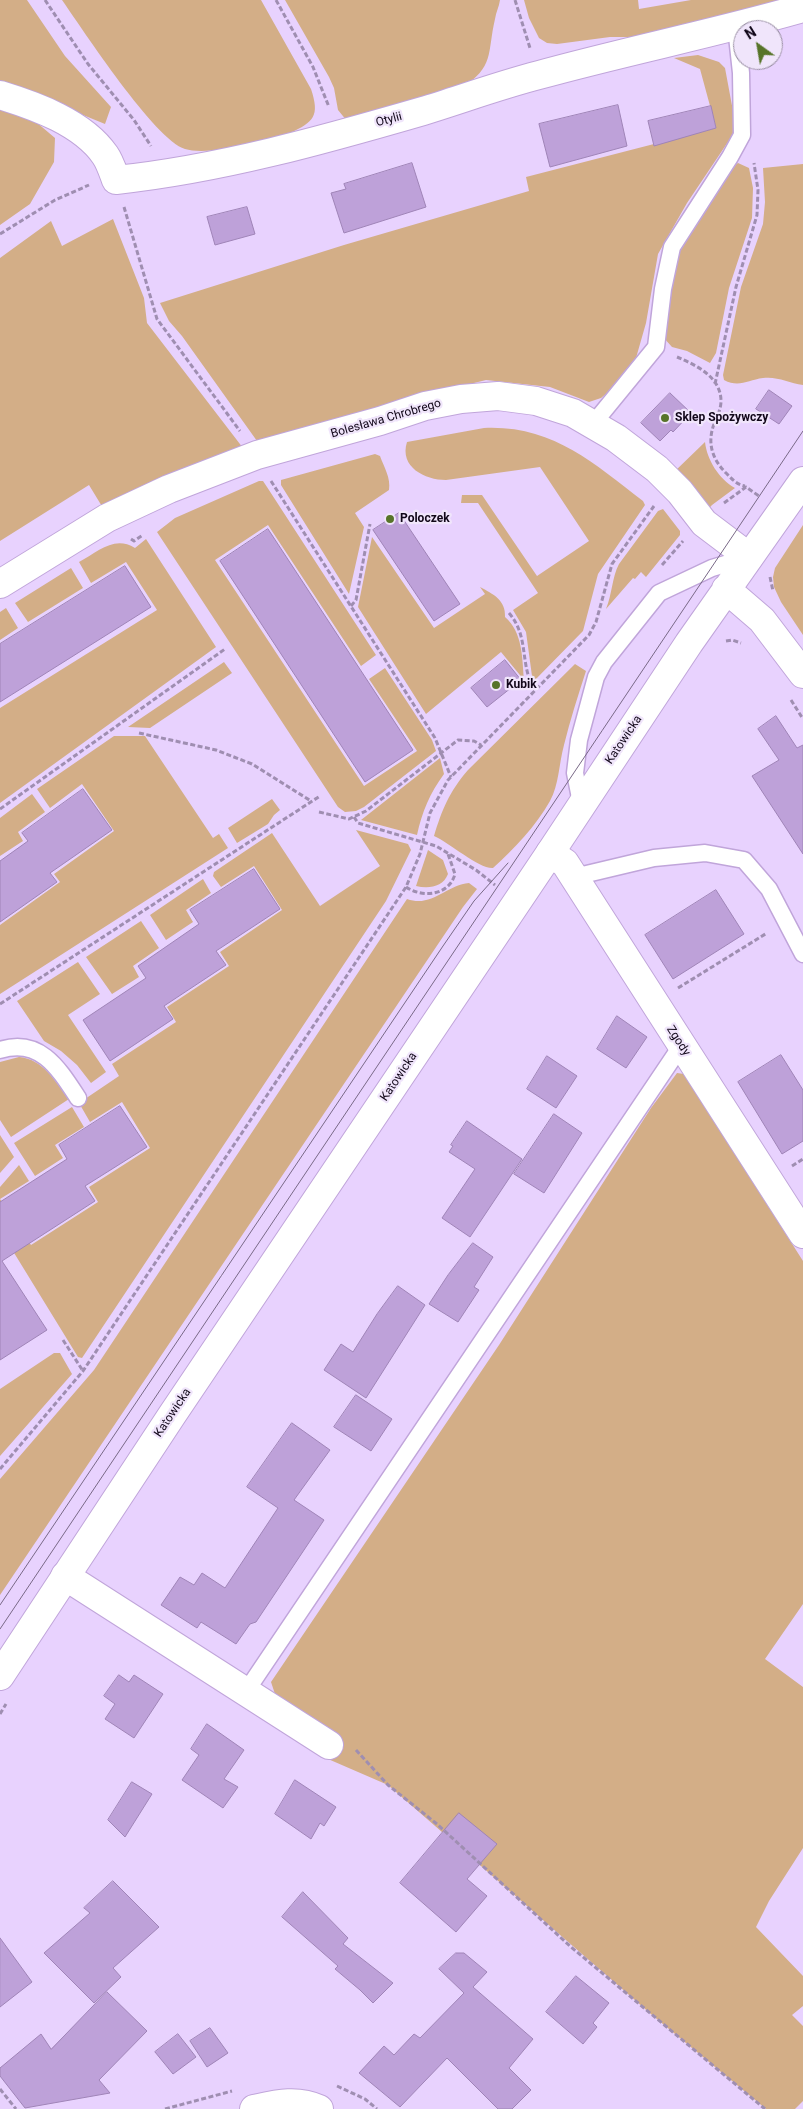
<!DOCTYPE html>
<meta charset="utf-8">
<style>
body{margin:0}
#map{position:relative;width:803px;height:2109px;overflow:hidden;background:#e8d2fe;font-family:Roboto,sans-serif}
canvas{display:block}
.north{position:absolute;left:733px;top:20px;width:50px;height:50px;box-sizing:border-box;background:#f0e5fb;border:1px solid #978ca1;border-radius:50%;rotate:328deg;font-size:14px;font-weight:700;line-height:20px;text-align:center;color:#110719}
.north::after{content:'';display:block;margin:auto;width:18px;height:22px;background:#577429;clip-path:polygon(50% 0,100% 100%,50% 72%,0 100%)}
</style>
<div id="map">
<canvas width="803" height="2109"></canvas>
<div class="north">N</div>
</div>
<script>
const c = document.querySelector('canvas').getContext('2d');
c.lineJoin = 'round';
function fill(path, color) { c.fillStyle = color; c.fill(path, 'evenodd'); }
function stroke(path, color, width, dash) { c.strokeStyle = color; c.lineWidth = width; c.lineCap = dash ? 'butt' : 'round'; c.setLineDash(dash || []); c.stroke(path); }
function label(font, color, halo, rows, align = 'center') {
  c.font = font + ' Roboto,sans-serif'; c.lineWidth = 4.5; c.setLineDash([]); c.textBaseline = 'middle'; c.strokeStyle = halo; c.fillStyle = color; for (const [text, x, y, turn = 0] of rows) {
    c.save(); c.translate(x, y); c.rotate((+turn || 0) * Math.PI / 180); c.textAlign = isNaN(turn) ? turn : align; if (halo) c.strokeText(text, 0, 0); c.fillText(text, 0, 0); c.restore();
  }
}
const green = new Path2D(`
 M0,0h27l38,56 46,51 -6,17 -105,-43z
 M62,0h199l50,89c9,27 3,33 -21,44 -21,9 -83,23 -105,16 -30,-9 -102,-119 -123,-149z
 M285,0h215c-1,7 -4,12 -5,19 -8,34 0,48 -34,69l-114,33 -9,-11 -4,-22 -5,-11z
 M524,0h114l1,9 52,-9h91l-141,37h-31l-53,7 -10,-1 -8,-5 -10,-20z
 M698,55l21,7 6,6 8,43 1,22 -47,70 -29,51 -12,69 -10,35 -18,26 -17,14 -12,4 -39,-15 -64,-7 -72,18 -157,43 -75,-105 -13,-15 -9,-18 184,-58 185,-54 -3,-14 190,-49 -16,-59 -26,-11z
 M0,105l29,11 26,22 -1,24 -24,42 -30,21z
 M738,163l11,5 4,20 -1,30 -23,70 -13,65 -6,10 -23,-12 -15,-4 -9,-10 12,-82 56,-88z
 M803,164v221c-14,-2 -26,-9 -40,-7 -15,2 -24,10 -39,2l-1,-5 18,-88 22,-63 2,-22 -2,-34z
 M113,219l31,79 3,25 96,125 -48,16 -92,44 -14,-23 -89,56v-283l51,-37 11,25z
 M484,428c68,-3 108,34 159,73l2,4 -47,69 -15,57 -48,49 -3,-4 -6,-44 -13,-22 25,-17 -60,-90h-17l1,-8h20l55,81 52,-35 -49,-74 -94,13c-21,0 -47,-13 -39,-38z
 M705,442c2,18 14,37 30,46l-23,17 -8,9 -32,-40z
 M375,454l5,2c4,11 11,22 9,34l-34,23 9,14 -15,67 -68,-109v-5z
 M259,481h4l4,6 109,168 -15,11 -93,-141 -53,35 149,226 53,-35 -48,-72 16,-11 47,72 4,11 -72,56 -8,4 -11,1 -7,-5 -181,-275 18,-14z
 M663,509l17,22v4l-34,42 -5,-5 -6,7 -2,-1 -27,31c6,-14 6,-32 13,-45l39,-53z
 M803,525v110l-22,-33 -7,-15 -1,-10 2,-9z
 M372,537l62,91 51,-34 -5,-7c13,7 26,13 25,30 18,16 17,40 19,63l-23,-28 -75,62 -68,-107z
 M146,539l70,108 -216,156v-95l157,-98 -31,-48 -35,21 -12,-21c19,-10 35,-27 56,-14z
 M71,568l12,20 -55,34 -13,-19z
 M6,608l12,20 -18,12v-28z
 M224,662l8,11 -82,55 -22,-1z
 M575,664l11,7c-8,25 -16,49 -22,74 -5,18 -5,40 -14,56 -14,25 -36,48 -57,67 -14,1 -43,-25 -59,-32 8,-26 15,-44 34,-66z
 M114,736h31l68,102 6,-4 9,14 -228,146v-69l60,-43 -6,-8 60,-43 -32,-47 -32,24 -13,-19z
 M440,758l4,16c-14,19 -22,38 -27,61l-56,-15z
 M32,794l13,18 -27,20 5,9 -23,15v-38z
 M272,799l8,11 -6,5 -6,9 -31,19 -9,-15z
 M356,830l52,14 3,6 -25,51 -304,457 -4,-1 -78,-127v-43l19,-22 10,16 -29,18 31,46 67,-43 -9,-15 61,-39 -28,-46 -32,20 -11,-19 40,-27 -7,-12 64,-42 -9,-15 62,-41 -9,-14 62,-42 -28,-44 -33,21 -8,-11 1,-4 58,-39 48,73 60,-40z
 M428,850l15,10 5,14c-5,13 -19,15 -32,12z
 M203,879l8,14 -25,17 7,12 -27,18 -16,-25z
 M469,883l8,6 -14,18 -463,688v-116l94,-109 313,-471c25,9 39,-14 62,-16z
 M141,921l18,27 -26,18 6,11 -27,17 -26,-37z
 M78,962l22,32 -32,21 38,57 -15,11 -14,-18 -16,-14 -17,-10 -27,-40z
 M19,1057c24,2 36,24 50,42l-58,38 -11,-17v-58z
 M677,1073l7,1 119,187v343l-38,55 38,28v161l-34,53 -13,26 47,49v30l-11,9 11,11v75l-8,8h-29l-114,-94 -264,-230 -60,-26 12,-19 -65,-46 -4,-12 228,-337 152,-237z
 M72,1107l12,20 -29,18 8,13 -28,18 -21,-33z
 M0,1135l14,22 -14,16z
 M54,1353h6l12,21 -72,82v-67z`);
const building = new Path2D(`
 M618,105l9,41 -77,21 -11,-43z
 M711,106l5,22 -62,18 -6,-25z
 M412,163l14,44 -82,26 -13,-40 15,-4 -2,-5z
 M247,207l8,27 -40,11 -8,-28z
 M769,390l23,16 -13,18 -23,-15z
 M670,393l21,20 -18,19 -2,-2 -11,11 -19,-18z
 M399,513l61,91 -26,17 -61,-91z
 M268,529l145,221 -48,32 -145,-221z
 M125,566l26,41 -151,95v-58z
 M505,660l16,20 -34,27 -16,-19z
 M776,716l21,32 6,-3v109l-51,-78 27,-16 -21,-31z
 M83,789l29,41 -62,43 7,9 -57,40v-61l28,-20 -6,-8z
 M254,869l26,40 -64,42 10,14 -62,41 9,13 -63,42 -27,-41 63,-42 -8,-12 61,-42 -9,-14z
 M716,890l28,44 -71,45 -28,-44z
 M617,1016l30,21 -21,31 -29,-19z
 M781,1055l22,35v51l-21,13 -44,-72z
 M547,1056l30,20 -21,32 -29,-19z
 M120,1106l27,41 -62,39 10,15 -93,60 45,69 -47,30v-158l67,-43 -8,-14z
 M554,1114l28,19 -38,60 -30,-19z
 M467,1121l55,38 -52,78 -28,-19 33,-49 -26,-17 4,-6 -2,-1z
 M473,1243l20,14 -19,30 5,3 -21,32 -29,-18 19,-29z
 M398,1286l27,19 -59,93 -42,-28 17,-26 12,8 24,-38z
 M356,1395l36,24 -21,32 -37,-24z
 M292,1423l38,27 -36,50 30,20 -68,102 -6,2 -14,20 -35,-22 -4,6 -36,-23 19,-28 14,8 8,-12 23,15 53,-80 -31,-21z
 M119,1675l10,7 5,-7 29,19 -29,44 -29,-19 10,-15 -11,-8z
 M207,1724l37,26 -20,29 14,8 -15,21 -41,-28 17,-25 -8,-6z
 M295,1780l41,27 -12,19 -4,-3 -9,16 -36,-25z
 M132,1782l20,12 -27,43 -17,-17z
 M459,1813l38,31 -30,35 20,17 -31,36 -56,-49z
 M113,1881l46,46 -46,41 8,9 -27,26 -50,-50 46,-40 -6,-5z
 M303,1892l45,46 -5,6 50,39 -20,20 -13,-13 -25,-21 3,-3 -56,-49z
 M0,1938l32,44 -32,25z
 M456,1953h8l23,19 -14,15 60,52 -24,29 22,22 -19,19h-14l-51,-51 -47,49 -41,-34 25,-27 10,9 20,-21 6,4 44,-45 -25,-24z
 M576,1976l33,27 -16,20 4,4 -14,17 -37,-32z
 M107,1992l40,39 -48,49 11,13 -85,15 -25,-32v-8l41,-34 10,15z
 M210,2028l18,25 -21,14 -17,-26z
 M178,2034l18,23 -23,17 -18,-22z`);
const path = new Path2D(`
 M45,0l43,64 46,56 17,26
 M276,0l37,67 16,40
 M515,0l15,48
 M124,207l33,112 83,112
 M0,234l55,-34 34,-15
 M677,357c19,8 44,20 44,44 0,8 -4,16 -7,23 -7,19 -2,35 12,49 6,6 11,12 19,13
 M715,384l21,-97 21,-72 1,-25 -4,-27
 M271,481l164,257 16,39
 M724,503l22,-16 13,9
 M131,539l3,2 9,-6
 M662,565l21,-24
 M770,577l3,14
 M351,606l5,-6 14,-76
 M509,613c21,24 10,53 26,77
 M726,641l6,-1 9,3
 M791,700l12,19
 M139,733l77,17 36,14 59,37
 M0,809l225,-160
 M319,812l30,7 17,-8 92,-71 16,1 7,4
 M354,817l4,6 78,23 40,24 19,15
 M406,887c16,11 43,9 49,-13l-7,-20
 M678,988l89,-55
 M0,1004l320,-208
 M792,1166l11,-7
 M63,1340l20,31
 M0,1469l83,-98 323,-484 14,-33 10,-41 18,-33 141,-145 7,-13 16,-58 42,-58
 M0,1714l6,-10
 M356,1750l32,35 49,39 134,123 194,162
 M337,2086l28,13 12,10
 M0,2089l16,20
 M165,2109l67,-18`);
const lane = new Path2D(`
 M593,424l63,-77 7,-58 9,-42 58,-90 12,-22 -1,-62 -5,-46
 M581,803l-6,-30 4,-33 17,-63 8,-15 55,-69 53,-25 37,-11
 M574,877l80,-19 51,-5 39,7 25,29 34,65
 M0,1050c40,-13 59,19 78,48
 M247,1690l434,-644`);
const street = new Path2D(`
 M0,95c36,11 83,28 105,60 5,7 8,17 11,25 104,-11 207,-40 307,-69 39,-12 77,-26 116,-36 87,-24 177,-42 264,-67
 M0,584l107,-66 62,-29 88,-34 123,-34 45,-15 36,-7 37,-3 38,5 37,12 43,25 41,31 23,23 24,31 45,34
 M550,853l15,10 238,371
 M65,1576l264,169`);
const secondary = new Path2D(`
 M726,589l36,31 41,54
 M0,1676l172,-261 378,-562 139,-210 114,-162
 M254,2109c23,-5 43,-10 65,0`);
const tram = new Path2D(`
 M0,1605l443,-659 31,-45 34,-38
 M0,1629l803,-1198`);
const markers = [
 [665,418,5,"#577429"],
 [390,519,5,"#577429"],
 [496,685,5,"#577429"]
];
const streetNames = [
 ["Otylii",389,120,-15],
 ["Bolesława Chrobrego",386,419,-16],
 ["Katowicka",624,740,-56],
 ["Zgody",678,1041,57],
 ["Katowicka",399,1077,-56],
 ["Katowicka",173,1413,-56]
];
const poiNames = [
 ["Sklep Spożywczy",675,418],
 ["Poloczek",400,519],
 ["Kubik",506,685]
];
fill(green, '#d3ae87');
fill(building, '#bea1d9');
stroke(building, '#9f84b7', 1);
stroke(lane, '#c0a5da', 19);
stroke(street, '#c0a5da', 30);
stroke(secondary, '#c0a5da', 30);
stroke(path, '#9f8eb1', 3, [5, 2.5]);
stroke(lane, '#fff', 16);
stroke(street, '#fff', 28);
stroke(secondary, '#fff', 28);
stroke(tram, '#796987', 1);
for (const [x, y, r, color] of markers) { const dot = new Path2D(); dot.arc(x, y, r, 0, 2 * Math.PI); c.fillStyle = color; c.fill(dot); stroke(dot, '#f0e5fb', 2); }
label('12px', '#110719', '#f0e5fb', streetNames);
label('bold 12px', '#110719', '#f0e5fb', poiNames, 'left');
</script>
